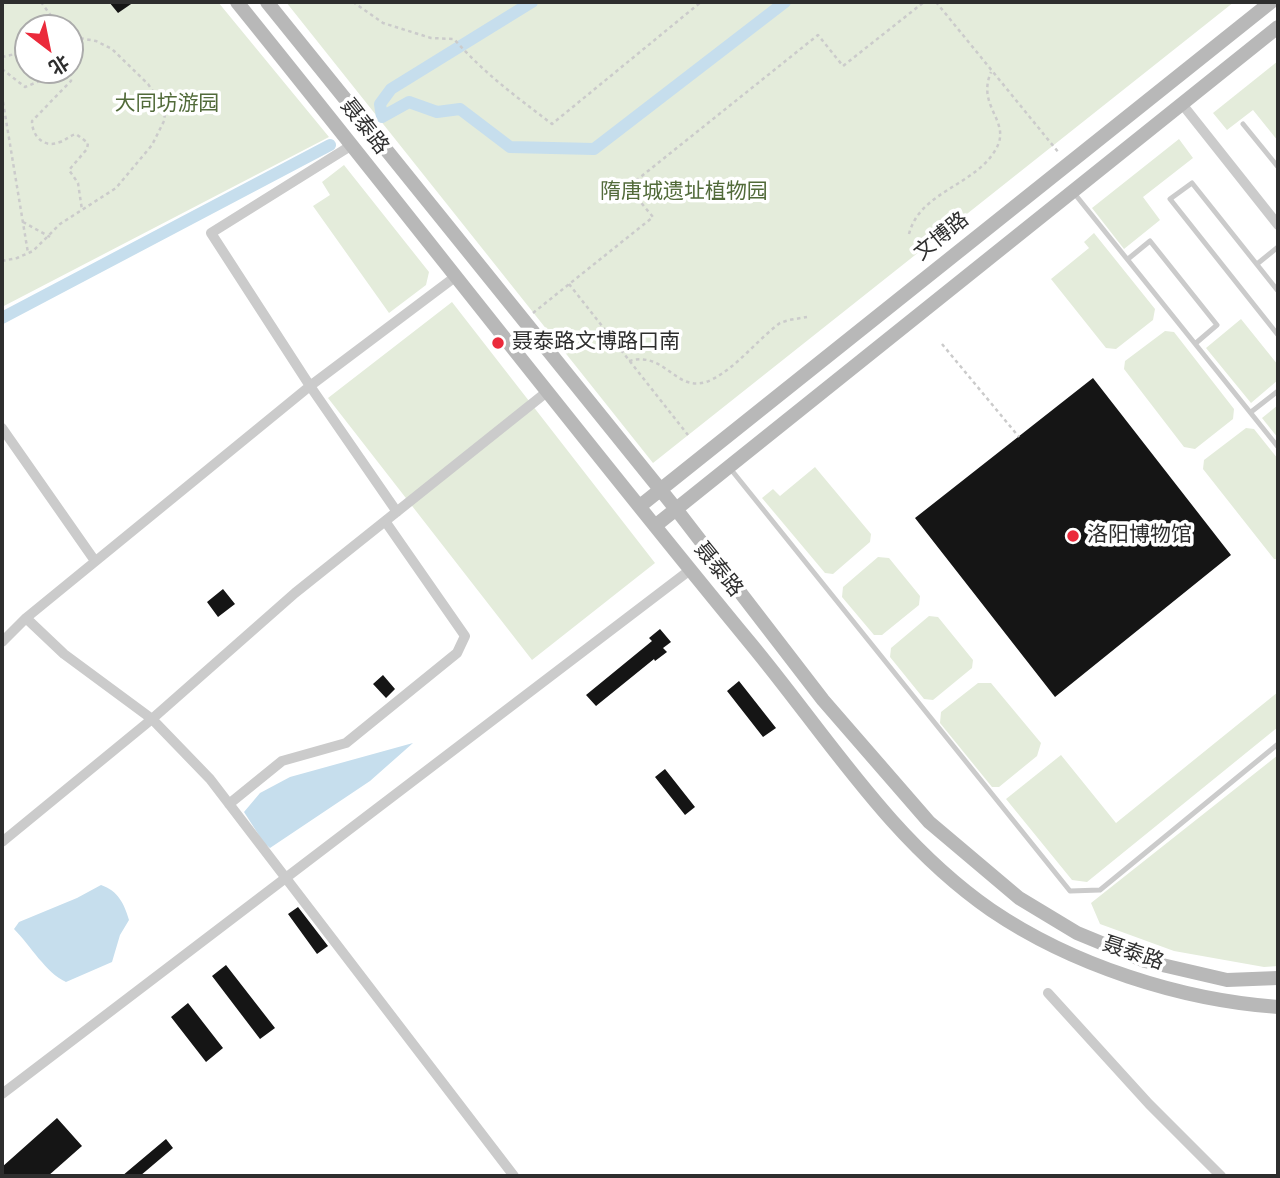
<!DOCTYPE html>
<meta charset="utf-8">
<style>
body{margin:0}
#map{position:relative;width:1280px;height:1178px;overflow:hidden;background:#fff;font-family:"DejaVu Sans","Noto Sans SC",sans-serif}
canvas{display:block}
.frame{position:absolute;inset:0;border:4px solid #2e2e2e;pointer-events:none}
.north{position:absolute;left:14px;top:14px;width:70px;height:70px;box-sizing:border-box;background:#fff;border:2px solid #ababab;border-radius:50%;rotate:148deg;font-size:19px;font-weight:700;line-height:28px;text-align:center;color:#2e2e2e}
.north::after{content:'';display:block;margin:auto;width:24px;height:32px;background:#eb2a3b;clip-path:polygon(50% 0,100% 100%,50% 72%,0 100%)}
</style>
<div id="map">
<canvas width="1280" height="1178"></canvas>
<div class="frame"></div>
<div class="north">北</div>
</div>
<script>
const c = document.querySelector('canvas').getContext('2d');
c.lineJoin = 'round';
function fill(path, color) { c.fillStyle = color; c.fill(path, 'evenodd'); }
function stroke(path, color, width, dash) { c.strokeStyle = color; c.lineWidth = width; c.lineCap = dash ? 'butt' : 'round'; c.setLineDash(dash || []); c.stroke(path); }
function label(font, color, halo, rows, align = 'center') {
  c.font = font + ' "DejaVu Sans","Noto Sans SC",sans-serif'; c.lineWidth = 7; c.setLineDash([]); c.textBaseline = 'middle'; c.strokeStyle = halo; c.fillStyle = color; for (const [text, x, y, turn = 0] of rows) {
    c.save(); c.translate(x, y); c.rotate((+turn || 0) * Math.PI / 180); c.textAlign = isNaN(turn) ? turn : align; if (halo) c.strokeText(text, 0, 0); c.fillText(text, 0, 0); c.restore();
  }
}
const green = new Path2D(`
 M2,2h216l111,135 -327,170zM28,28h42v42h-42z
 M286,2h948l-581,461z
 M1278,61v80l-25,-31 -26,20 -14,-17z
 M1179,139l14,19 -50,39 17,23 -36,29 -32,-41z
 M344,165l85,107 -3,13 -37,28 -76,-107 17,-11 -8,-13z
 M1094,233l61,76 -2,11 -37,29 -10,-1 -55,-69 38,-31 -5,-6z
 M452,302l203,261 -123,97 -204,-262z
 M1241,319l37,46v15l-27,23 -45,-55z
 M1165,331l9,1 60,77 -1,10 -38,30 -11,-2 -60,-78 1,-8z
 M1278,405v33l-16,-20z
 M1246,428l8,1 24,30v100h-4l-71,-90 1,-9z
 M815,467l56,67 -1,8 -37,32 -8,-1 -63,-75 11,-9 7,7z
 M878,557l11,1 31,38 -1,9 -37,30h-8l-32,-38 1,-10z
 M929,616l9,1 35,43 -1,8 -39,32 -9,-1 -34,-42 1,-9z
 M978,683h13l50,60 -4,13 -38,31h-7l-52,-64 1,-11z
 M1278,692v35l-191,155 -15,-2 -66,-81 55,-44 55,68z
 M1278,755v211l-14,1 -90,-16 -74,-27 -9,-21z`);
const water = new Path2D(`
 M413,743l-43,38 -100,67 -6,-5 -20,-31 16,-19 30,-16z
 M101,885c17,6 23,18 28,35l-9,15 -8,27 -46,20c-20,-9 -36,-37 -52,-53l5,-7 58,-24z`);
const canal = new Path2D(`
 M532,2l-141,87 -11,15 2,13 27,-15 28,10 23,-3 50,38 84,2 191,-147
 M2,318l328,-173`);
const building = new Path2D(`
 M109,2h25l-16,11z
 M1093,378l138,177 -176,142 -140,-179z
 M223,589l12,15 -17,13 -11,-15z
 M660,629l11,13 -8,6 4,4 -12,9 -1,-2 -58,47 -10,-11 66,-54 -3,-3z
 M383,675l12,14 -9,9 -13,-14z
 M739,681l37,47 -13,9 -36,-46z
 M665,769l30,38 -10,8 -30,-38z
 M298,907l30,39 -11,8 -29,-40z
 M226,965l49,63 -15,11 -48,-63z
 M188,1003l35,45 -17,14 -35,-45z
 M57,1118l25,28 -34,30h-46v-9z
 M166,1139l7,9 -33,28h-18z`);
const path = new Path2D(`
 M41,2l19,26
 M353,2l30,21 48,15 23,1c31,35 60,56 98,85l149,-122
 M936,2l123,151
 M2,57l26,-6
 M2,69l23,18 39,-16 4,1 3,4v5l-39,40c0,15 12,28 28,21 6,-2 9,-6 16,-8l12,9 -1,6 -18,21 9,13 4,27
 M2,83v20
 M3,102l25,151
 M23,222l27,15
 M909,234c11,-43 66,-48 87,-85 16,-28 -20,-42 -5,-77
 M2,261l15,-3 16,-7 27,-27 56,-36 36,-43 13,-26 -2,-13 -15,-22 -36,-35 -16,-8 -17,-3 -9,3
 M569,284l119,151
 M533,313l120,-96 -25,-30 190,-152 25,31 81,-64
 M942,344l77,93
 M629,361c39,-11 47,37 84,18 26,-14 44,-39 67,-56l9,-3 18,-3`);
const lane = new Path2D(`
 M1243,124l35,43
 M1074,193l204,254
 M1128,259l22,-18 67,84 -21,18
 M1257,264l21,-17
 M1278,291l-86,-108 -22,16 108,136
 M1251,412l27,-21
 M729,467l341,424 30,-1 178,-146`);
const street = new Path2D(`
 M1182,104l96,121
 M352,145l-141,88 99,153 87,126
 M2,428l93,133
 M26,618l38,36 88,65 58,60 304,397
 M2,642l24,-24 284,-232 145,-109
 M229,804l53,-43 64,-18 111,-90 8,-17 -80,-115
 M2,842l150,-123 143,-126 253,-202
 M1048,993l101,111 72,72
 M2,1094l688,-524`);
const secondary = new Path2D(`
 M237,2c172,213 340,431 514,642 76,92 140,197 240,266 81,55 189,90 287,97
 M267,2l409,507 147,191 106,122 90,76 58,35 68,28 82,19 51,-2
 M640,506l631,-504
 M655,526l623,-499`);
const markers = [
 [498,343,7,"#eb2a3b"],
 [1073,536,7,"#eb2a3b"]
];
const parkNames = [
 ["大同坊游园",167,105],
 ["隋唐城遗址植物园",684,193]
];
const streetNames = [
 ["聂泰路",364,127,52],
 ["文博路",942,237,-39],
 ["聂泰路",718,570,51],
 ["聂泰路",1133,954,19]
];
const poiNames = [
 ["聂泰路文博路口南",512,343],
 ["洛阳博物馆",1087,536]
];
fill(green, '#e4ecdb');
fill(water, '#c6deed');
stroke(canal, '#c6deed', 12);
fill(building, '#151515');
stroke(path, '#cbcbcb', 2.5, [3.5, 3.5]);
stroke(lane, '#cbcbcb', 5);
stroke(street, '#cbcbcb', 10);
stroke(secondary, '#b8b8b8', 14);
for (const [x, y, r, color] of markers) { const dot = new Path2D(); dot.arc(x, y, r, 0, 2 * Math.PI); c.fillStyle = color; c.fill(dot); stroke(dot, '#fff', 2.5); }
label('21px', '#526b3a', '#fff', parkNames);
label('21px', '#2e2e2e', '#fff', streetNames);
label('21px', '#2e2e2e', '#fff', poiNames, 'left');
</script>
